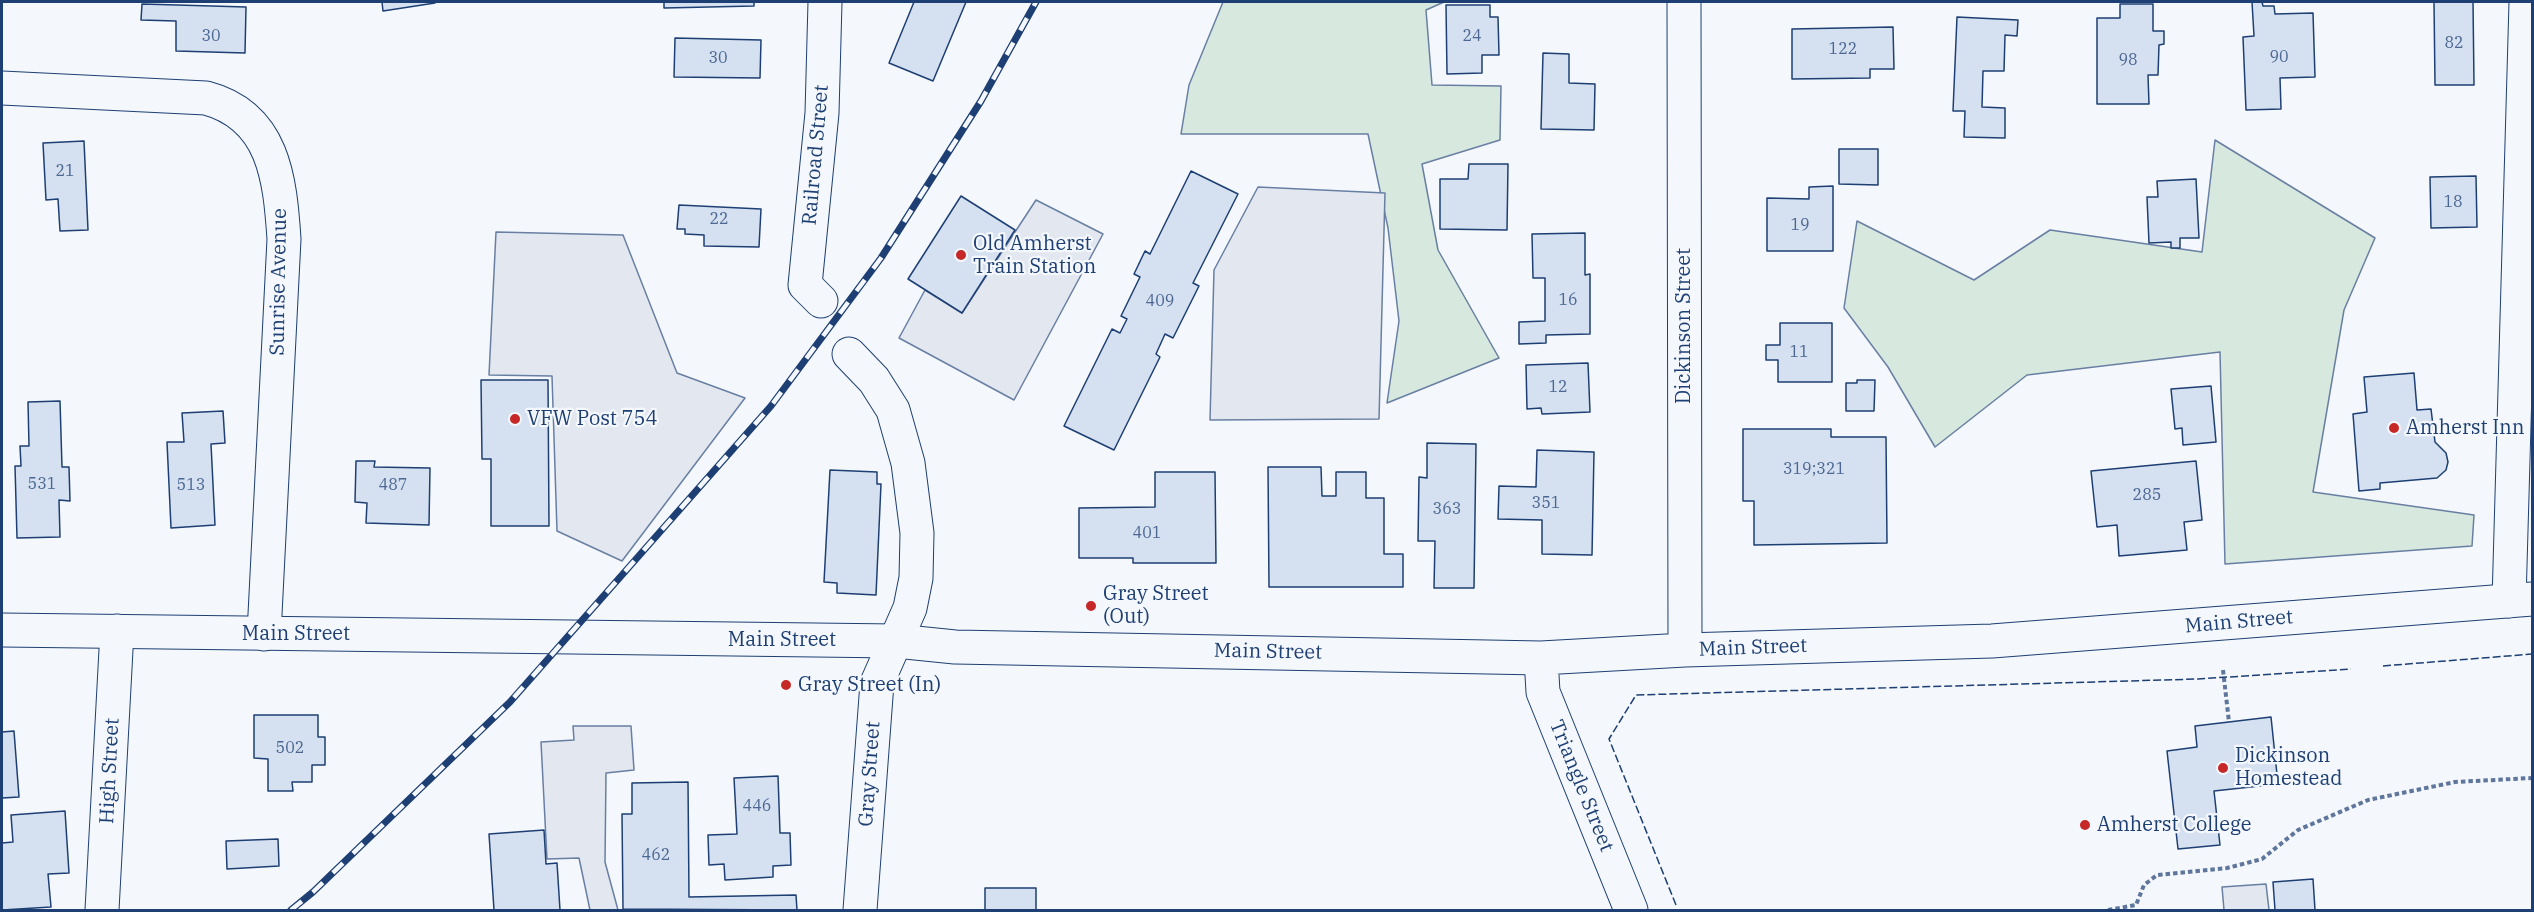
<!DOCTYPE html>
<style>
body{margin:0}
#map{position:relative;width:2534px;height:912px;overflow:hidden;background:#f4f7fb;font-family:"IBM Plex Serif",serif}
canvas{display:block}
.frame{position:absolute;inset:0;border:3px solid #1d3f73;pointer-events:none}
</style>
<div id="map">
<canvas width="2534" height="912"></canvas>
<div class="frame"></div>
</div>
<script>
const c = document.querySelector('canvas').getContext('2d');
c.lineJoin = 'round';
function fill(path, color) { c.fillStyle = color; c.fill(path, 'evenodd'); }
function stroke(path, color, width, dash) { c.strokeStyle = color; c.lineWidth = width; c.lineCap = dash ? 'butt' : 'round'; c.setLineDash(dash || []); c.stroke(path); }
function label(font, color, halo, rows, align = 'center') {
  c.font = font + ' "IBM Plex Serif",serif'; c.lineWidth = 4.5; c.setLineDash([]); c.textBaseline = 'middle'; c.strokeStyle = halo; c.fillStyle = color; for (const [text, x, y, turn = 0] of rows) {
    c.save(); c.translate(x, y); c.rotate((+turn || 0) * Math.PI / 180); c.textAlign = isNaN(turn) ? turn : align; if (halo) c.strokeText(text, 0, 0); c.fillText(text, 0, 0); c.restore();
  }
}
const green = new Path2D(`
 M1223,2h221l-18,8 6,75 69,1 -1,54 -78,24 16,86 61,108 -112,45 12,-82 -11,-93 -20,-94h-187l8,-49z
 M2215,140l160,98 -31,72 -31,182 161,23 -2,31 -247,18 -5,-212 -193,23 -92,72 -47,-80 -44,-59 13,-87 117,59 76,-50 152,22z`);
const parking = new Path2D(`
 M1258,187l127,6 -6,226 -169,1 4,-150z
 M1036,200l67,34 -89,166 -115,-62 26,-48 37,23z
 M496,232l127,3 54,138 68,25 -123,163 -65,-30 -5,-155 -63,-1z
 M573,726h58l3,44 -28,3 -1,89 13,48h-28l-11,-52 -32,1 -6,-117 33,-2z
 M2266,884l3,26h-45l-2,-23z`);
const building = new Path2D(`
 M382,2h53v1l-52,8z
 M664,2h90v4l-90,2z
 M914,2h52l-33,79 -44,-18z
 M2252,2h10l1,4h11l1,8 38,-1 2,64 -35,1 1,31 -35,1 -3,-73 11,-1z
 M2434,2h39l1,83h-39z
 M142,4l104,3 -1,46 -69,-2v-30l-35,-1z
 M2120,4h33v27h11v13l-5,1 -1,30h-10l1,29h-52v-86h23z
 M1446,5h44v12h8l1,38h-17v18l-35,1z
 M1957,17l61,3 -1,16 -12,-1 -1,36h-21l-1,36 23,1v30l-41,-1 1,-26h-12z
 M1893,27l1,42h-24v9l-78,1v-50z
 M675,38l86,2 -1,38 -86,-1z
 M1543,53l26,1v29l26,1 -1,46 -53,-1z
 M84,141l4,89 -28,1 -2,-32 -12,1 -3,-57z
 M1839,149h39v36l-39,-1z
 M1469,164h39l-1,66 -67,-1v-50h28z
 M1191,171l47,23 -45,89 6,3 -26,52 -8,-4 -9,20 4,3 -46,93 -50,-24 48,-97 8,4 7,-14 -6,-3 19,-39 -6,-3 11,-23 5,3z
 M2476,176l1,51 -46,1 -1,-51z
 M2196,179l3,59h-19v10h-9v-6l-22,1 -2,-46h11l-1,-16z
 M1833,186v65h-66v-53l42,1v-12z
 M961,196l54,34 -53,83 -54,-34z
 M679,205l82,4 -2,38 -55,-1v-11l-19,-1v-5h-8z
 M1585,233v42l5,-1v60l-44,1v8l-27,1v-22l26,-1v-43h-12l-1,-44z
 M1780,323h52v59h-54v-22h-12v-15h14z
 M1588,363l2,49 -48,2 -1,-6 -14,1 -1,-44z
 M2414,373l3,37 14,-1 4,33 11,11 2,9 -2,8 -9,8 -57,5v6l-21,2 -6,-77 14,-2 -3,-35z
 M481,380h67l1,146h-58v-67h-9z
 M1857,380h18l-1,31h-28v-28h11z
 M2211,386l5,56 -33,3 -1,-17 -7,1 -4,-40z
 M60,401l2,66h7l1,34 -11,-1 1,37 -43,1 -2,-72h6l-1,-20h9l-1,-44z
 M223,411l2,32 -14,1 4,81 -44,3 -4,-86h17l-2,-29z
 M1743,429h88v8h55l1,106 -133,2v-44h-11z
 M1427,443l49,1 -2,144h-40l1,-47h-17l1,-64 8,1z
 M1537,450l57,2 -2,103 -50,-1v-34l-44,-1 1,-33 37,1z
 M356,461h19l-1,6 56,1 -1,57 -63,-2 1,-20 -12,-1z
 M2196,461l6,59 -18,2 3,28 -68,6 -2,-31 -20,2 -6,-56z
 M1268,467h53l1,29h14v-24h30v26h18v56h19v33h-134z
 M830,470l47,2v12h4l-5,111 -39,-2v-10l-13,-1z
 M1155,472h60l1,91h-83v-5h-54v-50l76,-1z
 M254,715h64v22h7v28h-13v17h-20l1,9h-25v-32l-14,-1z
 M2271,717l7,67 -64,7 6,54 -42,4 -11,-98 30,-4 -2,-21z
 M14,731l5,66 -17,1v-66z
 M778,776l2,57h10l1,32 -18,1v11l-48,3 -1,-16 -15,1 -1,-30 29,-1 -3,-56z
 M688,782l1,115 107,-2 1,15 -174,-1 -1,-95h10v-31z
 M65,811l4,62 -21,1 3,33 -49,3v-67l11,-1 -2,-27z
 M544,830l2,34 11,-1 3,47h-66l-5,-76z
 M278,839l1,27 -52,3 -1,-28z
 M2313,879l2,31h-40l-2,-28z
 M985,888h51v22h-51z`);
const path = new Path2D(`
 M2223,670l6,52
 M2108,910l28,-5 8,-20 13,-10 70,-7 35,-9 36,-29 70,-30 87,-18 77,-4`);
const minor = new Path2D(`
 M2,88l204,10c68,18 74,81 78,141l-20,395
 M821,301l-16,-16 17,-172 3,-111
 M849,354l25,26 19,30 15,53 9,70 -1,45 -6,30 -33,75 -17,227
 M2509,601l17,-599
 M102,910l15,-279`);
const secondary = new Path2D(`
 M1684,2l1,648
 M2,630l894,11 59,6 586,11 144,-8 307,-9 540,-42
 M1541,658l2,34 88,218`);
const rail = new Path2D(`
 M291,910l22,-18 197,-190 261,-296 110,-148 100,-157 55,-99`);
const fence = new Path2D(`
 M2383,666l149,-12
 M1676,905l-67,-166 27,-44 562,-16 153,-10`);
const markers = [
 [961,255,6,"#c62828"],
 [515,419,6,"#c62828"],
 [2394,428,6,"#c62828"],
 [1091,606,6,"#c62828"],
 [786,685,6,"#c62828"],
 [2223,768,6,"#c62828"],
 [2085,825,6,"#c62828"]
];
const numberNames = [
 ["30",211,36],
 ["24",1472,36],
 ["82",2454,43],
 ["122",1843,49],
 ["90",2279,57],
 ["30",718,58],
 ["98",2128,60],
 ["21",65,171],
 ["18",2453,202],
 ["22",719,219],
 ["19",1800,225],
 ["16",1568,300],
 ["409",1160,301],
 ["11",1799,352],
 ["12",1558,387],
 ["319;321",1814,469],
 ["531",42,484],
 ["513",191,485],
 ["487",393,485],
 ["285",2147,495],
 ["351",1546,503],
 ["363",1447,509],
 ["401",1147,533],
 ["502",290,748],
 ["446",757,806],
 ["462",656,855]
];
const streetNames = [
 ["Railroad Street",816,155,-85],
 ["Sunrise Avenue",279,282,-89],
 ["Dickinson Street",1684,326,-90],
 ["Main Street",2239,622,-5],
 ["Main Street",296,634],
 ["Main Street",782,640],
 ["Main Street",1753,648,-2],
 ["Main Street",1268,652,1],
 ["High Street",110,771,-87],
 ["Gray Street",870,774,-86],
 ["Triangle Street",1581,786,68]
];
const poiNames = [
 ["Old Amherst",973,244],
 ["Train Station",973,267],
 ["VFW Post 754",527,419],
 ["Amherst Inn",2406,428],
 ["Gray Street",1103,594],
 ["(Out)",1103,617],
 ["Gray Street (In)",798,685],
 ["Dickinson",2235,756],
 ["Homestead",2235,779],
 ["Amherst College",2097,825]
];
fill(green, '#d7e8df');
stroke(green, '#687fa3', 1.5);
fill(parking, '#e3e8f0');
stroke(parking, '#687fa3', 1.5);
fill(building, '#d5e0f0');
stroke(building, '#1d3f73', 1.5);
stroke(minor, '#1d3f73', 35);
stroke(secondary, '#1d3f73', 35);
stroke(path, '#5e769c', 4, [4.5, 3]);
stroke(minor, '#f4f7fb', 33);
stroke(secondary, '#f4f7fb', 33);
stroke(rail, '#1d3f73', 7);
stroke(rail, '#f4f7fb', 4.5, [14]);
stroke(fence, '#1d3f73', 1.5, [8, 3]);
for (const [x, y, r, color] of markers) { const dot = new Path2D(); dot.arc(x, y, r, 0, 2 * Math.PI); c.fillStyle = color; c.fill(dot); stroke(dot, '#f4f7fb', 2); }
label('16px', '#4b6792', null, numberNames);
label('20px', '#1d3f73', '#f4f7fb', streetNames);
label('20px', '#1d3f73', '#f4f7fb', poiNames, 'left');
</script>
